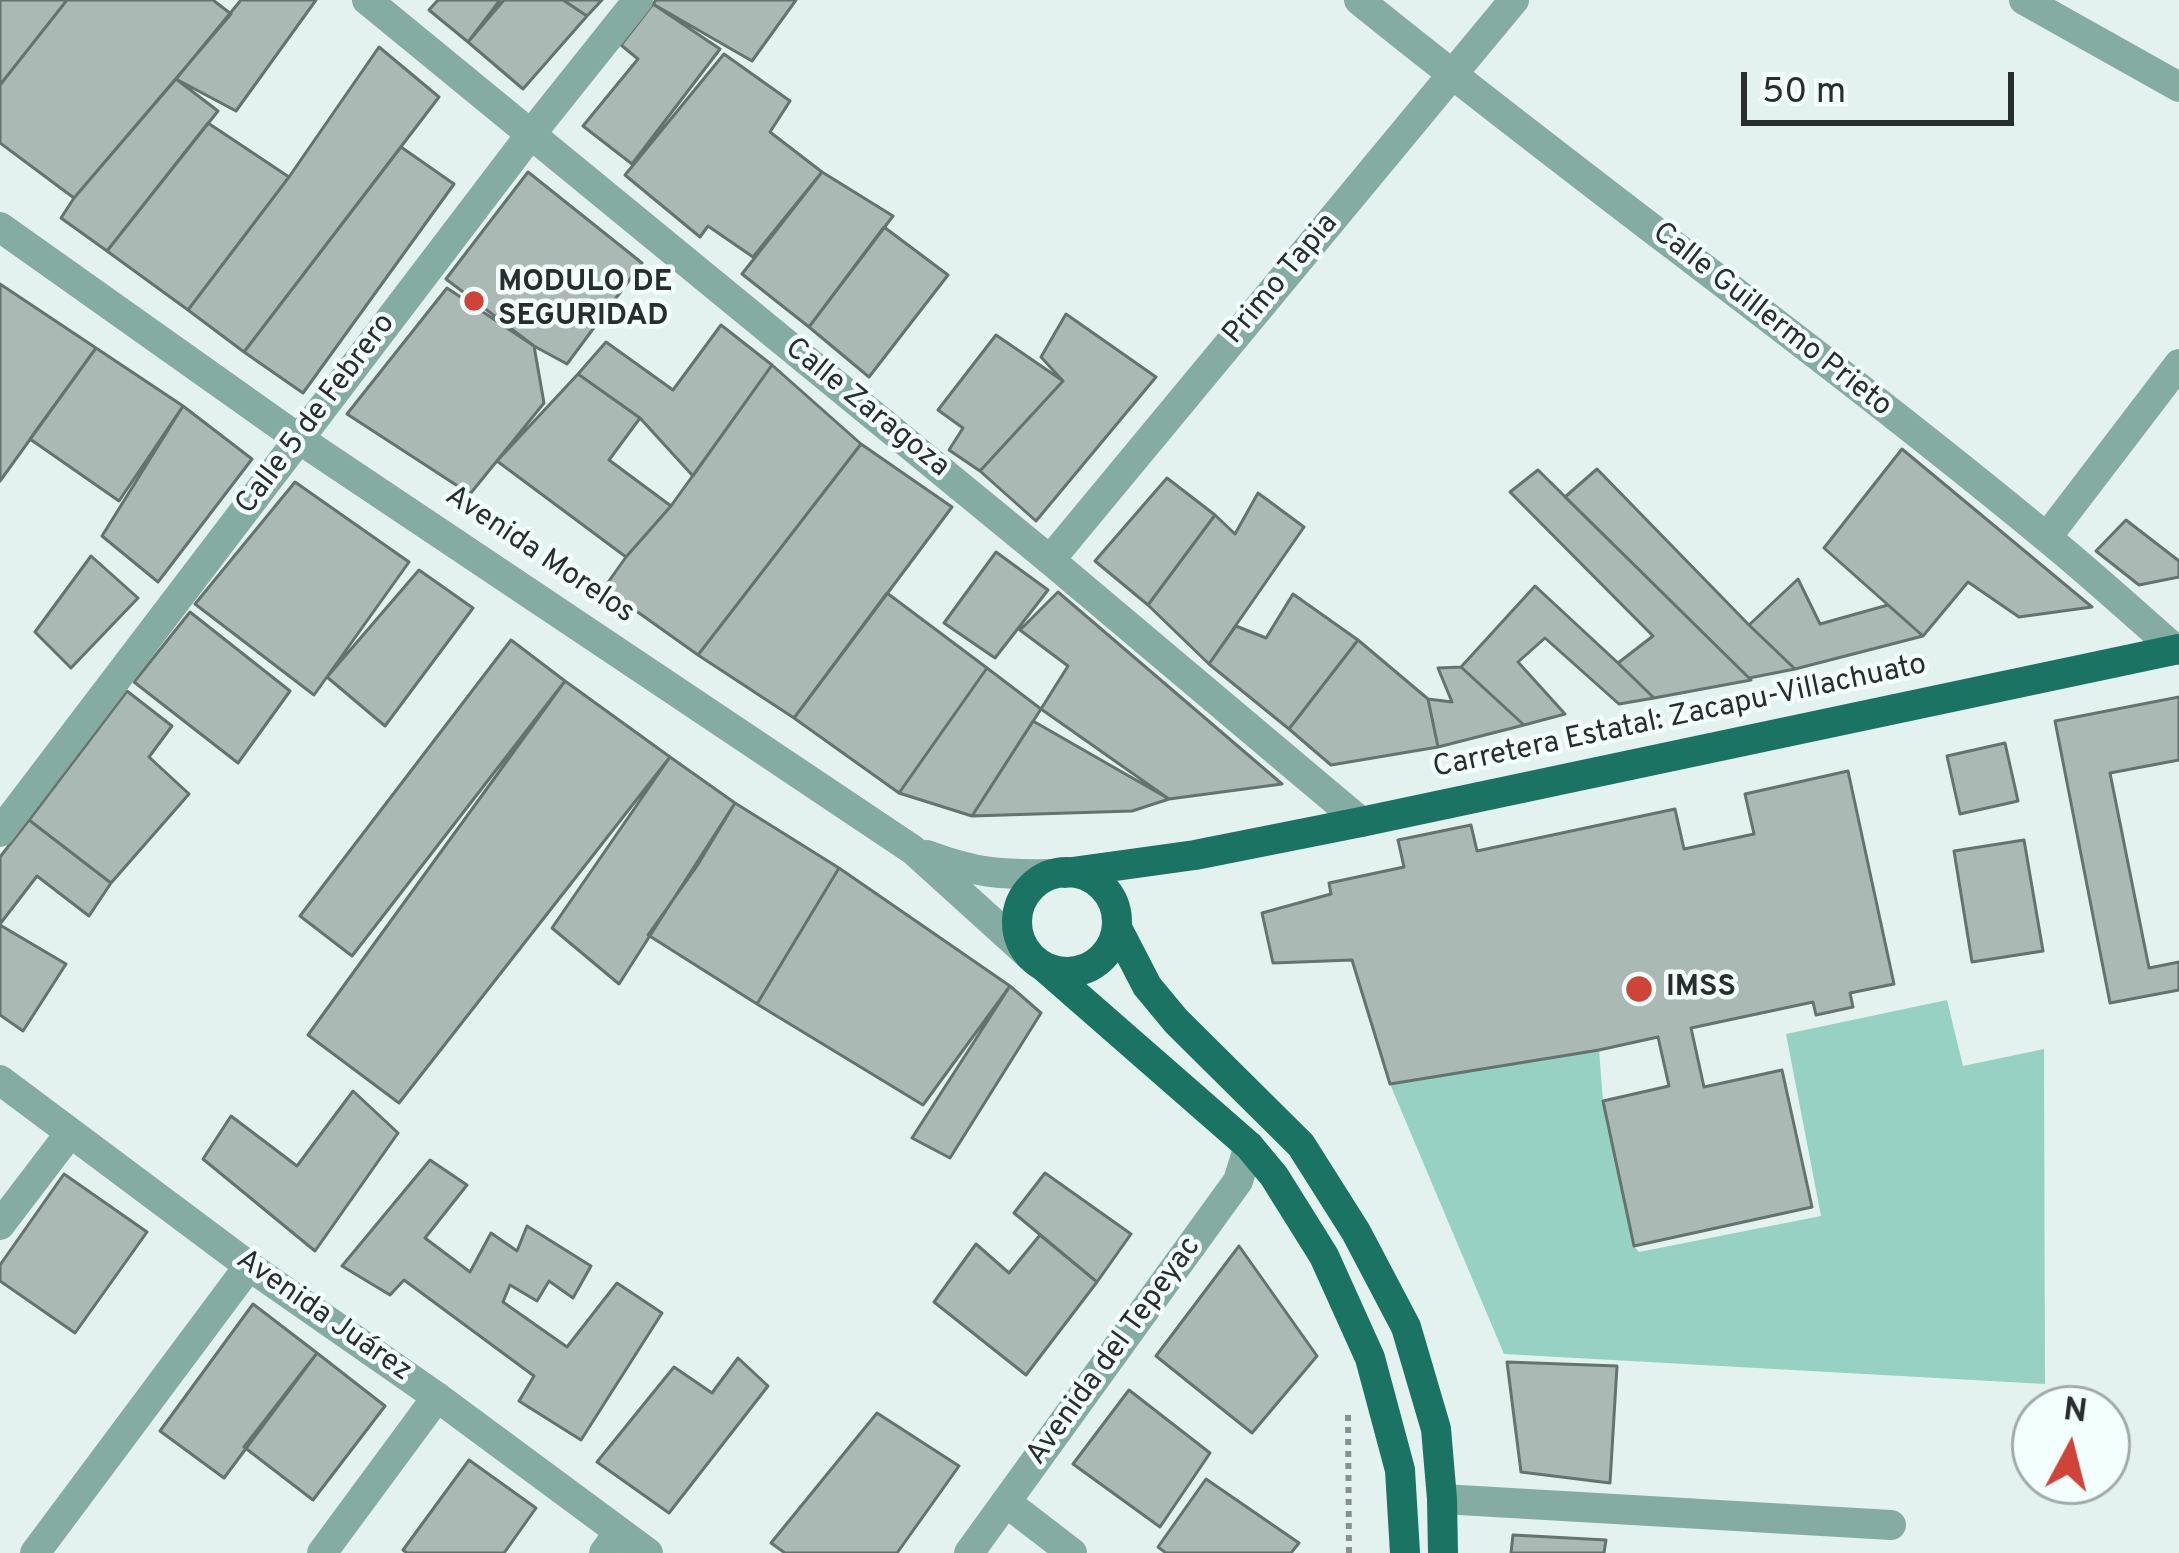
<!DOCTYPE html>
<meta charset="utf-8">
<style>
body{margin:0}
#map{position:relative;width:2179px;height:1553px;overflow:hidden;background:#e3f2ee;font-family:Overpass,sans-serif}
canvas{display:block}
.north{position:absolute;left:2011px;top:1385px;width:120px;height:120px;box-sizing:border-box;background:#f3fffc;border:3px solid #a2aba9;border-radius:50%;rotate:7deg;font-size:33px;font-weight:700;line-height:48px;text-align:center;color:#282e2d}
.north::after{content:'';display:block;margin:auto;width:42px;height:54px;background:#d04338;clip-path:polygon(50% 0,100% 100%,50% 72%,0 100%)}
.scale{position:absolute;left:1741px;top:72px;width:273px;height:54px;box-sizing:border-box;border:6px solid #282e2d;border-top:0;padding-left:15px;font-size:36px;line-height:42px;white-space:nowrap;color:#282e2d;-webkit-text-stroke:9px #f3fffc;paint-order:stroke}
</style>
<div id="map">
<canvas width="2179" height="1553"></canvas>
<div class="north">N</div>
<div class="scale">50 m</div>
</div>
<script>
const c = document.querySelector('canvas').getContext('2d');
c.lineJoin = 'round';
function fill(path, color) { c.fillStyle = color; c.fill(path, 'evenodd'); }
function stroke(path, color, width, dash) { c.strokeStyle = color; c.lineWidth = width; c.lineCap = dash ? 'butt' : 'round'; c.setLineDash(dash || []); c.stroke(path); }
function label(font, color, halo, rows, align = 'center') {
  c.font = font + ' Overpass,sans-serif'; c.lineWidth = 9; c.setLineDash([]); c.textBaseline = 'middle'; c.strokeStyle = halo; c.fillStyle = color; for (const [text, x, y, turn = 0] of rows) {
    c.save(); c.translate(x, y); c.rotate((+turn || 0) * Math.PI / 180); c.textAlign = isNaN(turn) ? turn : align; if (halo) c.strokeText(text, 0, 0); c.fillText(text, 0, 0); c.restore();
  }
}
const green = new Path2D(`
 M1947,1000l16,66 81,-17 1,335 -541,-30 -114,-270 209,-34 4,51 31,145 5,6 182,-36 -35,-182z`);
const building = new Path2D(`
 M0,0h67l-67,85z
 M67,0h146l18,14 -157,184 -74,-55v-58z
 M241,0h75l-80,111 -60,-32z
 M438,0h62l-32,42 -39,-32z
 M504,0h59l24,16 -64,73 -55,-47z
 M563,0h39l-15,16z
 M656,0h140l-44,61 -99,-57z
 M653,4l67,45 -88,115 -49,-38 55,-67 -17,-14z
 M379,47l60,50 -195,255 -56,-42 101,-133z
 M724,54l66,47 -20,31 52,40 -69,85 -45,-31 -8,11 -75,-62z
 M176,79l42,32 -111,140 -46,-33 13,-20z
 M208,123l81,54 -101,133 -81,-59z
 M401,147l53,37 -151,209 -59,-41z
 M528,172l114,91 -75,101 -33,-18 -88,-67z
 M822,172l71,44 -84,111 -67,-53z
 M884,227l64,48 -79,102 -60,-50z
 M0,284l96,64 -96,133z
 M447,288l87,58 10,57 -74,91 -123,-80z
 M1066,314l90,63 -120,144 -56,-50 83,-90 -22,-24z
 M721,325l51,40 -79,111 -53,-58 -62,-44 28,-32 67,48z
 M996,335l67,46 -83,90 -31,-21 14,-22 -25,-18z
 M96,348l87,58 -64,95 -89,-62z
 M772,365l89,79 -163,211 -94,-67 22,-31 45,-51z
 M578,374l62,44 -31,42 62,46 -45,51 -129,-96z
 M183,406l69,53 -94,123 -56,-46z
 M861,444l91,63 -158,211 -96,-63z
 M1902,449l190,158 -73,10 -51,-35 -45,54 -99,-88z
 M1597,469l152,156 46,44 -46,9 -184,-181z
 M1538,470l211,208 2,2 -97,18 -36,-35 35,-27 -143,-144z
 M1167,478l48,37 -67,90 -53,-44z
 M295,482l114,80 -95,133 -119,-91z
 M1258,493l46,34 -95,137 -61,-59 67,-90 20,19z
 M2126,520l53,41v16l-40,8 -43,-34z
 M996,552l52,38 -53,68 -51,-35z
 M91,556l47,42 -67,70 -36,-36z
 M419,570l54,38 -88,118 -58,-49z
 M1798,579l22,45 68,-19 35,31 -128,33 -46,-44z
 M1535,586l83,77 36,35 -35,6 -74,-66 -27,24 47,52 -41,11 -63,-58z
 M1058,592l224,192 -113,15 -128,-90 27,-43 -48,-36z
 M887,593l100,75 -88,125 -105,-75z
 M1293,594l65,46 -69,89 -80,-65 27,-38 30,12z
 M190,612l100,79 -52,72 -104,-81z
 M511,640l54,41 -213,275 -52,-40z
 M1358,640l70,59 10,48 -107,18 -42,-36z
 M1461,667l63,58 -86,22 -10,-48 24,3 -14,-34z
 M987,668l54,41 -69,107 -73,-23z
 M565,681l105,76 -271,346 -91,-68z
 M127,691l45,35 -23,31 40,37 -78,89 -82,-63z
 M2179,697v63l-69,13 39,195 30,-6v28l-69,13 -55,-282z
 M1033,721l136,78 -37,12 -160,5z
 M2005,743l13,58 -58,13 -13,-58z
 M670,757l65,46 -116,181 -67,-56z
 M1848,771l46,213 -44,9 3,14 -37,8 -3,-13 -122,26 13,59 78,-17 30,137 -178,39 -31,-145 66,-15 -11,-49 -59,13 -209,34 -38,-124 -79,3 -11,-50 69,-19 -2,-11 75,-16 -6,-27 73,-15 6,26 198,-42 9,40 70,-15 -9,-40z
 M735,803l104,65 -82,136 -109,-69 49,-69z
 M29,820l82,63 -22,33 -52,-40 -37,48v-67z
 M2024,840l19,111 -71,11 -18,-111z
 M839,868l171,118 -87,119 -166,-101z
 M0,925l66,39 -43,67 -23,-16z
 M1010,986l31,27 -91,145 -38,-20z
 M353,1091l45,42 -83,118 -112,-92 28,-43 66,50z
 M430,1160l37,25 -42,53 45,34 21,-39 26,18 10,-25 64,40 -18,32 -24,-17 -12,20 -27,-16 -7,17 64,45 50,-64 45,30 -81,127 -62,-39 15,-25 -130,-96 -14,15 -48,-29z
 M1045,1173l86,61 -34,48 -83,-69z
 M64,1174l83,58 -72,101 -75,-52v-16z
 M1040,1235l57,47 -71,93 -92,-73 42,-58 33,29z
 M1239,1246l78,110 -65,77 -96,-77z
 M253,1304l64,49 -93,125 -64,-47z
 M317,1353l68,53 -72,94 -69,-53z
 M738,1358l30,28 -99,127 -72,-51 77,-95 38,26z
 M1507,1362l110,4 -7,117 -89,-11z
 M1129,1390l81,63 -50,74 -87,-63z
 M877,1413l82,53 -62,87h-112l-14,-10z
 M469,1460l67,48 -32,45h-97l-4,-3z
 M1206,1479l93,64 -8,10h-125l-8,-6z
 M1513,1535l93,5 -2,13h-93z`);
const path = new Path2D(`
 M1348,1415l1,138`);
const minor = new Path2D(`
 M1359,0c226,183 463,352 687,537 44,36 87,75 130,113
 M2024,0l155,87
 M2047,537l132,-173
 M1050,560l464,-560
 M0,832l531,-698 107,-134
 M0,1225l70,-92
 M1442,1499l449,26
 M1007,1503l65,50
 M35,1553l214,-287
 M322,1553l115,-156
 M604,1553l15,-21
 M969,1553l269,-372 11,-35`);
const tertiary = new Path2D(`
 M367,0l683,560 311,262
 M0,227l299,212 614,411 117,106
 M927,855c49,18 72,20 124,19
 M0,1080l249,186 188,131 211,156`);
const primary = new Path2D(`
 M1017 922a50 50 0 1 1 100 0a50 50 0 1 1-100 0Z
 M1065,873l130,-18 166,-33 818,-173
 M1117,928l30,58 29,35 125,124 55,87 50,95 30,102 6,70 1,54
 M1043,966l206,180 25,30 50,80 46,102 30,112 5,83`);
const markers = [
 [474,301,12,"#d04338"],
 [1639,989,15,"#d04338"]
];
const streetNames = [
 ["Primo Tapia",1282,280,-50],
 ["Calle Guillermo Prieto",1771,321,38],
 ["Calle Zaragoza",866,409,39],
 ["Calle 5 de Febrero",317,415,-53],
 ["Avenida Morelos",539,556,34],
 ["Carretera Estatal: Zacapu-Villachuato",1680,718,-12],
 ["Avenida Juárez",323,1317,35],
 ["Avenida del Tepeyac",1115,1352,-54]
];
const poiNames = [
 ["MODULO DE",498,284],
 ["SEGURIDAD",498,318],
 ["IMSS",1666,989]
];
fill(green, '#97d1c3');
fill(building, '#abb9b5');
stroke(building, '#65736f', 3);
stroke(path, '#86918e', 6, [6, 6]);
stroke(minor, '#85aca2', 30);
stroke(tertiary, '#85aca2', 30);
stroke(primary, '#1b7364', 30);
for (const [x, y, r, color] of markers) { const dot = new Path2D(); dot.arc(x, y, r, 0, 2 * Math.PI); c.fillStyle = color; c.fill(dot); stroke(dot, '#f3fffc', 4.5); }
label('30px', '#282e2d', '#f3fffc', streetNames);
label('bold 30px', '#282e2d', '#f3fffc', poiNames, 'left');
</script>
